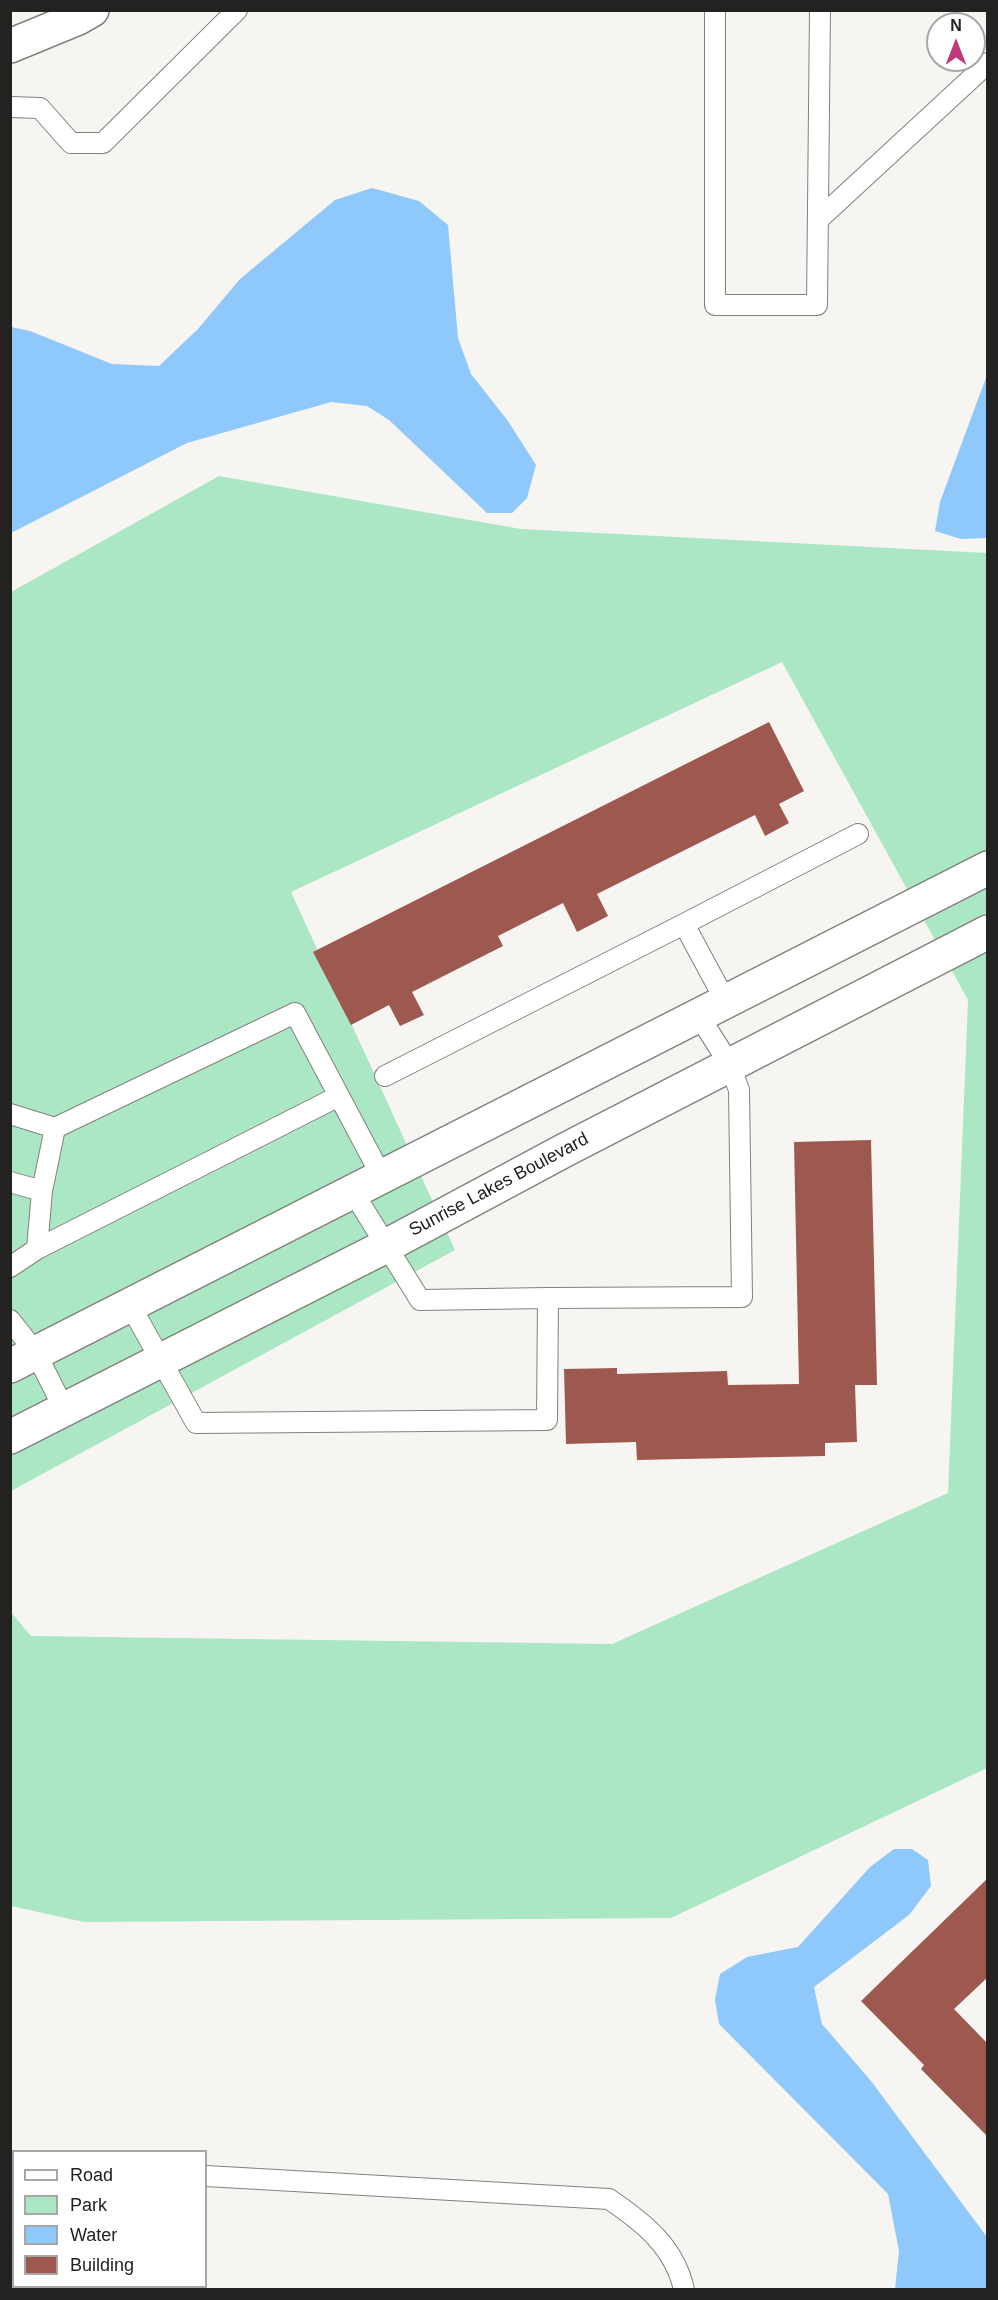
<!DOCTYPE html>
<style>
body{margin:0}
#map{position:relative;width:998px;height:2300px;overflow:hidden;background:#f7f5f1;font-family:Helvetica,sans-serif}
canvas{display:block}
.frame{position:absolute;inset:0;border:12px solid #232221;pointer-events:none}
.legend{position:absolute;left:12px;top:2150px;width:195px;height:138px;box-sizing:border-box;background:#fff;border:2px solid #a7a7a6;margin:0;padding:8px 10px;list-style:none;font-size:18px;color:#232221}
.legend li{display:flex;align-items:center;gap:12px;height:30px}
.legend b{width:30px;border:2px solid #a7a7a6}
.north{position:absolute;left:926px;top:12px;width:60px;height:60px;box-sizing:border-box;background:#fff;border:2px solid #a7a7a6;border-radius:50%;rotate:0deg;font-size:16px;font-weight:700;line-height:24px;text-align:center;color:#232221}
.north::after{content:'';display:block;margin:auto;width:21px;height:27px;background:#bf397b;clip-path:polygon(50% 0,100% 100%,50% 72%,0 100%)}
</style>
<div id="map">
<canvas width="998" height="2300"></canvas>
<div class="frame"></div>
<ul class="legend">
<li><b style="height:8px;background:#fff"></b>Road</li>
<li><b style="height:16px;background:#abe7c5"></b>Park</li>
<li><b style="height:16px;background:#8fc8fa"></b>Water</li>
<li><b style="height:16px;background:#9d594f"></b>Building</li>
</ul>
<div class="north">N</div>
</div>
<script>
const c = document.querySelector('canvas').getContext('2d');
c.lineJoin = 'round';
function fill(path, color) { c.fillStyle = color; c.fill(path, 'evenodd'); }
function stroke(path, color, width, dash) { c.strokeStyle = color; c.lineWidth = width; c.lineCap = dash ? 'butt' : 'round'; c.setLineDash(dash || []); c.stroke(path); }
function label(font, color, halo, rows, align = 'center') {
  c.font = font + ' Helvetica,sans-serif'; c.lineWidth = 4.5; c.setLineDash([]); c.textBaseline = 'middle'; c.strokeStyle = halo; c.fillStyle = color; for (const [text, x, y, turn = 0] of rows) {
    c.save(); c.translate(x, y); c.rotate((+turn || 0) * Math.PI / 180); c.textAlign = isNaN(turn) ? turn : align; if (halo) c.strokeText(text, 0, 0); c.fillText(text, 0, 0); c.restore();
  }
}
const green = new Path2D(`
 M219,476l302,53 466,24v1215l-316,150 -587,4 -73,-16 -1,-295 21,25 581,8 336,-151 20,-493 -186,-338 -491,230 164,358 -444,241v-899z`);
const water = new Path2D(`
 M372,188l47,13 29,24 10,113 13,36 37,47 28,44 -9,33 -15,15h-25l-98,-93 -22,-14 -36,-4 -144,41 -176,90v-206l19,4 82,33 47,2 39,-37 42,-50 95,-79z
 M987,375v163l-26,1 -26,-8 5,-29z
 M894,1849h18l16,11 3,26 -22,29 -95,72 8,37 49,57 116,156v52h-92l4,-38 -11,-57 -169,-170 -4,-24 5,-26 27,-17 51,-10 72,-80z`);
const building = new Path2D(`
 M769,722l35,69 -25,13 10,19 -24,13 -10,-21 -158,79 11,22 -31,16 -14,-29 -65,33 5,10 -91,46 12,23 -24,11 -11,-21 -38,20 -38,-73z
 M871,1140l6,245h-22l2,57 -32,1v13l-188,4 -1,-18 -70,2 -2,-75 53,-1v6l110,-3 1,14 71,-1 -5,-242z
 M988,1878v99l-34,32 34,35v93l-67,-68 3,-4 -63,-64z`);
const service = new Path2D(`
 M715,10v295h102l3,-295
 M10,107l30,1 31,35h32l134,-133
 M818,220l170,-157
 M726,1002l-42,-78 174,-90
 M385,1076l299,-152
 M10,1114l45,14 240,-115 87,164
 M10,1182l32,9 -5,58 -27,18
 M42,1191l13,-63
 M37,1249l302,-153
 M548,1298l194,-1 -3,-207 -9,-25 -31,-49
 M130,1305l66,118 351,-3 1,-122 -128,2 -67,-108
 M10,1320l26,33 28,56
 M10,2163l4,1
 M206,2176l403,23c34,23 66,48 75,91
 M134,2286l3,4`);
const minor = new Path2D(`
 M10,46l68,-28 14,-8`);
const tertiary = new Path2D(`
 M10,1366l978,-498
 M10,1437l376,-191 179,-96 423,-218`);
const streetNames = [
 ["Sunrise Lakes Boulevard",499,1185,-28]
];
fill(green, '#abe7c5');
fill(water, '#8fc8fa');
fill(building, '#9d594f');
stroke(service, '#83817e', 22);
stroke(minor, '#83817e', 36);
stroke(tertiary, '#83817e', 36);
stroke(service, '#fff', 20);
stroke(minor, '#fff', 33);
stroke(tertiary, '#fff', 33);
label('18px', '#232221', '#fff', streetNames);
</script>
